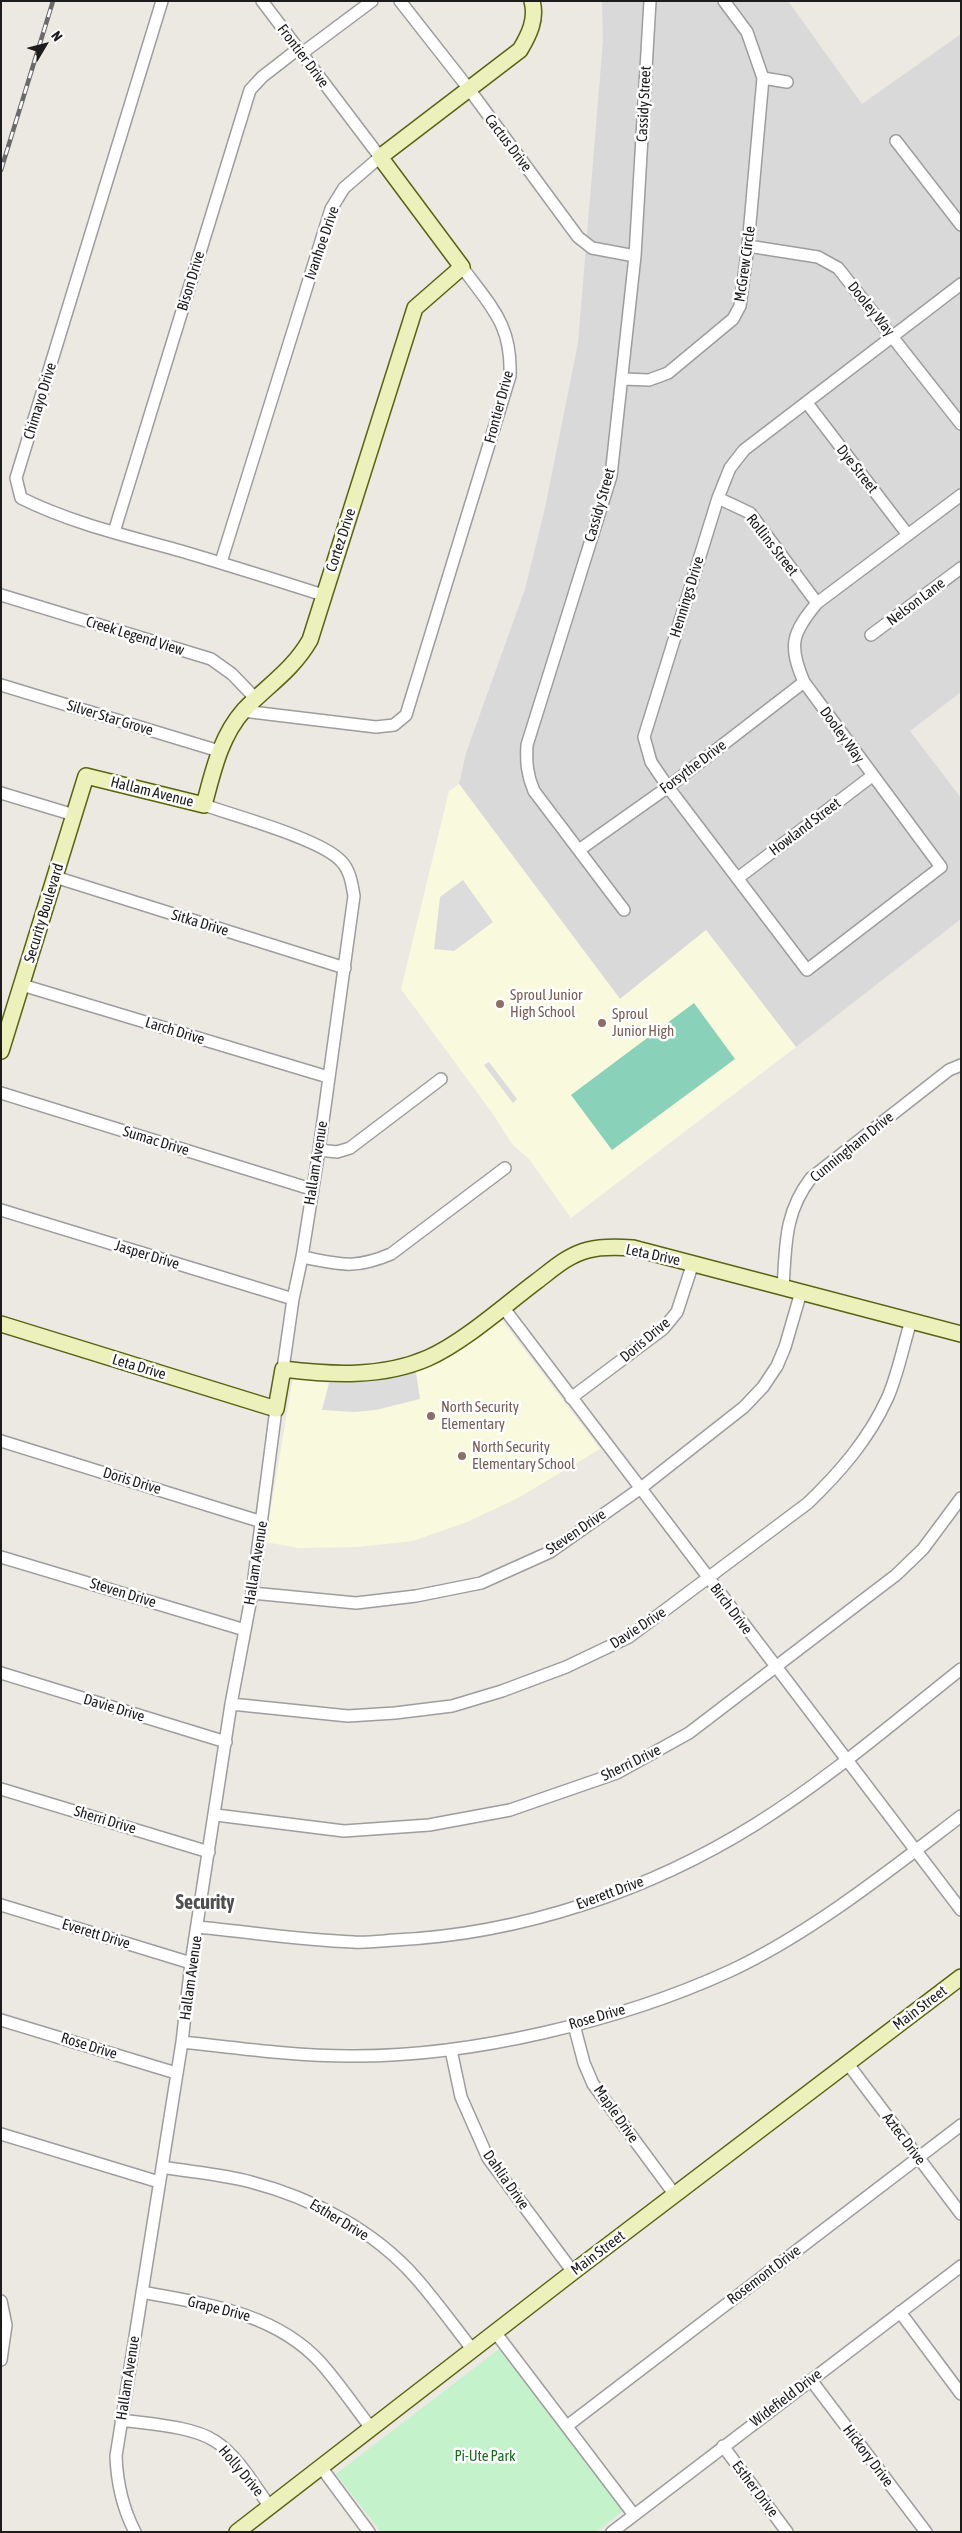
<!DOCTYPE html>
<style>
body{margin:0}
#map{position:relative;width:962px;height:2533px;overflow:hidden;background:#ece9e3;font-family:"Asap Condensed",sans-serif}
canvas{display:block}
.frame{position:absolute;inset:0;border:2px solid #1c1c1c;pointer-events:none}
.north{position:absolute;left:20px;top:20px;width:50px;height:50px;-webkit-text-stroke:4px #fff;paint-order:stroke;rotate:53deg;font-size:14px;font-weight:700;line-height:20px;text-align:center;color:#1c1c1c}
.north::after{content:'';display:block;margin:auto;width:18px;height:22px;background:#1c1c1c;clip-path:polygon(50% 0,100% 100%,50% 72%,0 100%)}
</style>
<div id="map">
<canvas width="962" height="2533"></canvas>
<div class="frame"></div>
<div class="north">N</div>
</div>
<script>
const c = document.querySelector('canvas').getContext('2d');
c.lineJoin = 'round';
function fill(path, color) { c.fillStyle = color; c.fill(path, 'evenodd'); }
function stroke(path, color, width, dash) { c.strokeStyle = color; c.lineWidth = width; c.lineCap = dash ? 'butt' : 'round'; c.setLineDash(dash || []); c.stroke(path); }
function label(font, color, halo, rows, align = 'center') {
  c.font = font + ' "Asap Condensed",sans-serif'; c.lineWidth = 5; c.setLineDash([]); c.textBaseline = 'middle'; c.strokeStyle = halo; c.fillStyle = color; for (const [text, x, y, turn = 0] of rows) {
    c.save(); c.translate(x, y); c.rotate((+turn || 0) * Math.PI / 180); c.textAlign = isNaN(turn) ? turn : align; if (halo) c.strokeText(text, 0, 0); c.fillText(text, 0, 0); c.restore();
  }
}
const residential = new Path2D(`
 M602,1h186l74,103 99,-70v658l-51,39 51,67v121l-165,128 -90,-117 -86,69 -161,-215 7,-31 59,-164 20,-81 33,-165 25,-302z`);
const education = new Path2D(`
 M459,784l161,215 86,-69 90,117 -225,171 -42,-59 -17,-15 -19,-30 -92,-125 48,-198z
 M501,1319l99,130 -82,49 -51,24 -54,19 -57,6 -57,1 -34,-6 28,-164 36,5 40,-1 58,-13 33,-19z`);
const park = new Path2D(`
 M499,2349l124,162 -27,21h-215l-45,-58z`);
const pitch = new Path2D(`
 M694,1003l41,56 -123,91 -41,-55z`);
const parking = new Path2D(`
 M463,880l30,42 -39,29 -20,-2 6,-52z
 M489,1062l28,37 -4,4 -29,-38z
 M416,1372l4,27 -44,11 -22,2 -32,-2 7,-27 40,-1z`);
const street = new Path2D(`
 M162,1l-146,477 5,20c50,25 106,38 160,53 47,14 95,29 142,44
 M400,1l69,88 109,148 14,11 43,8
 M301,54l71,-53
 M763,78l24,4
 M896,141l65,84
 M748,246l70,11 20,11 123,156
 M961,284l-217,166 -14,18 -12,30 -74,239 7,25 17,25 139,183 134,-103 -137,-185c-16,-37 -12,-49 13,-79l144,-108
 M623,379l26,1 19,-7 65,-54 7,-13 8,-60 15,-168 -16,-46 -23,-31
 M807,403l101,132
 M718,498l32,15 67,90
 M114,532l136,-442 12,-13 36,-28
 M221,562l110,-353 13,-21 36,-31 -118,-156
 M1,595l210,64 21,15 24,25
 M871,635l90,-67
 M1,685l218,66
 M243,711l133,16 18,-2 12,-10 104,-339c2,-52 -19,-69 -48,-109
 M1,793l73,22
 M204,805c31,11 117,34 137,56 9,9 11,23 13,35l-35,254 -17,107 -9,42 -10,70
 M579,850l89,-63 136,-105
 M55,877l290,91
 M738,878l134,-102
 M624,910l-90,-119c-7,-16 -8,-29 -7,-46l84,-269 24,-220 15,-255
 M22,985l306,92
 M1,1093l310,96
 M319,1150l18,2 13,-4 91,-69
 M1,1210l292,89
 M302,1257c38,7 51,13 89,-3l114,-86
 M783,1287c3,-42 1,-74 28,-109l138,-108 12,-5
 M503,1307l458,603
 M571,1398l92,-69 14,-17 16,-49
 M1,1441l261,81
 M1,1557l244,73
 M252,1593l104,10 60,-7 65,-13 69,-31 91,-64 103,-81 19,-20 14,-21 8,-19 16,-55
 M1,1673l225,69
 M231,1704l117,12 47,-3 57,-7 50,-15 64,-24 63,-30 179,-134c32,-31 60,-63 79,-104 11,-24 16,-53 24,-78
 M1,1789l208,63
 M216,1815l128,16 85,-6 81,-15 107,-37 72,-40 207,-158 27,-26 38,-51
 M1,1905l190,58
 M198,1927c51,5 103,13 155,15 14,1 28,-1 42,-2 126,-6 254,-49 361,-116 72,-45 138,-102 205,-155
 M1,2020l175,53
 M574,2025l10,38 9,21 82,111
 M182,2042c56,6 112,14 168,14 120,1 271,-35 380,-85 81,-38 160,-101 231,-155
 M451,2050l10,47 27,61 85,114
 M848,2064l113,150
 M1,2134l158,48
 M162,2167c29,5 60,7 89,15 61,16 123,48 165,96 20,23 38,48 56,71
 M142,2292c63,12 132,20 178,70 18,20 34,44 51,66
 M1,2301l5,24 -5,35
 M900,2312l61,82
 M495,2332l139,183
 M811,2380l115,152
 M121,2420c28,4 71,6 94,21 23,15 39,44 55,66
 M567,2426l394,-301
 M723,2446l64,86
 M321,2467l48,65
 M135,2532c-13,-25 -18,-49 -19,-76l66,-414 9,-79 40,-259 21,-111 24,-184
 M612,2532l349,-266`);
const secondary = new Path2D(`
 M1,1051l85,-275 118,29c9,-33 16,-68 40,-95 24,-25 48,-39 66,-70l105,-332 47,-41 -82,-110 140,-107c9,-15 17,-31 12,-49
 M1,1324l275,85 7,-40c49,6 99,9 145,-11 36,-16 77,-53 109,-77 16,-12 31,-26 51,-31 15,-4 31,-3 45,-2l328,86
 M237,2532l336,-260 388,-295`);
const rail = new Path2D(`
 M1,170l52,-169`);
const markers = [
 [500,1004,5,"#8d6e63"],
 [602,1023,5,"#8d6e63"],
 [431,1416,5,"#8d6e63"],
 [462,1456,5,"#8d6e63"]
];
const streetNames = [
 ["Frontier Drive",303,56,53],
 ["Cassidy Street",644,104,-87],
 ["Cactus Drive",508,143,53],
 ["Ivanhoe Drive",322,243,-71],
 ["McGrew Circle",745,264,-82],
 ["Bison Drive",191,281,-73],
 ["Dooley Way",871,309,51],
 ["Chimayo Drive",40,401,-73],
 ["Frontier Drive",499,407,-75],
 ["Dye Street",857,469,52],
 ["Cassidy Street",600,505,-74],
 ["Cortez Drive",341,540,-72],
 ["Rollins Street",772,545,52],
 ["Hennings Drive",687,597,-73],
 ["Nelson Lane",916,602,-37],
 ["Creek Legend View",135,636,17],
 ["Silver Star Grove",110,718,17],
 ["Dooley Way",842,735,54],
 ["Forsythe Drive",693,767,-37],
 ["Hallam Avenue",152,792,14],
 ["Howland Street",805,827,-37],
 ["Security Boulevard",44,913,-73],
 ["Sitka Drive",200,923,17],
 ["Larch Drive",175,1031,17],
 ["Sumac Drive",156,1141,17],
 ["Cunningham Drive",852,1147,-39],
 ["Hallam Avenue",316,1163,-81],
 ["Jasper Drive",147,1255,17],
 ["Leta Drive",653,1255,12],
 ["Doris Drive",645,1340,-40],
 ["Leta Drive",139,1367,17],
 ["Doris Drive",132,1481,17],
 ["Steven Drive",576,1532,-34],
 ["Hallam Avenue",256,1563,-81],
 ["Steven Drive",123,1593,17],
 ["Birch Drive",731,1609,53],
 ["Davie Drive",638,1628,-33],
 ["Davie Drive",114,1708,17],
 ["Sherri Drive",631,1763,-26],
 ["Sherri Drive",105,1820,17],
 ["Everett Drive",610,1893,-20],
 ["Everett Drive",96,1934,17],
 ["Hallam Avenue",191,1978,-82],
 ["Main Street",920,2008,-37],
 ["Rose Drive",597,2017,-16],
 ["Rose Drive",89,2046,17],
 ["Maple Drive",616,2114,55],
 ["Aztec Drive",904,2139,53],
 ["Dahlia Drive",506,2180,55],
 ["Esther Drive",339,2220,31],
 ["Main Street",598,2253,-37],
 ["Rosemont Drive",764,2275,-37],
 ["Grape Drive",219,2309,14],
 ["Hallam Avenue",128,2378,-81],
 ["Widefield Drive",786,2398,-37],
 ["Hickory Drive",868,2456,53],
 ["Holly Drive",241,2471,50],
 ["Esther Drive",755,2489,53]
];
const educationNames = [
 ["Sproul Junior",510,995],
 ["High School",510,1012],
 ["Sproul",612,1014],
 ["Junior High",612,1031],
 ["North Security",441,1407],
 ["Elementary",441,1424],
 ["North Security",472,1447],
 ["Elementary School",472,1464]
];
const parkNames = [
 ["Pi-Ute Park",485,2456]
];
const districtNames = [
 ["Security",205,1903]
];
fill(residential, '#dad9d9');
fill(education, '#f9fadd');
fill(park, '#c4f2ca');
fill(pitch, '#89d2b9');
fill(parking, '#dcdcdc');
stroke(street, '#9d9d9d', 14);
stroke(secondary, '#576411', 18);
stroke(street, '#fff', 11);
stroke(secondary, '#ecf1bc', 15);
stroke(rail, '#6a6a6a', 4.5);
stroke(rail, '#fff', 2.5, [8]);
for (const [x, y, r, color] of markers) { const dot = new Path2D(); dot.arc(x, y, r, 0, 2 * Math.PI); c.fillStyle = color; c.fill(dot); stroke(dot, '#fff', 2); }
label('15px', '#1c1c1c', '#fff', streetNames);
label('15px', '#785e54', '#fff', educationNames, 'left');
label('15px', '#186b23', '#fff', parkNames);
label('bold 20px', '#4f4f4f', '#fff', districtNames);
</script>
